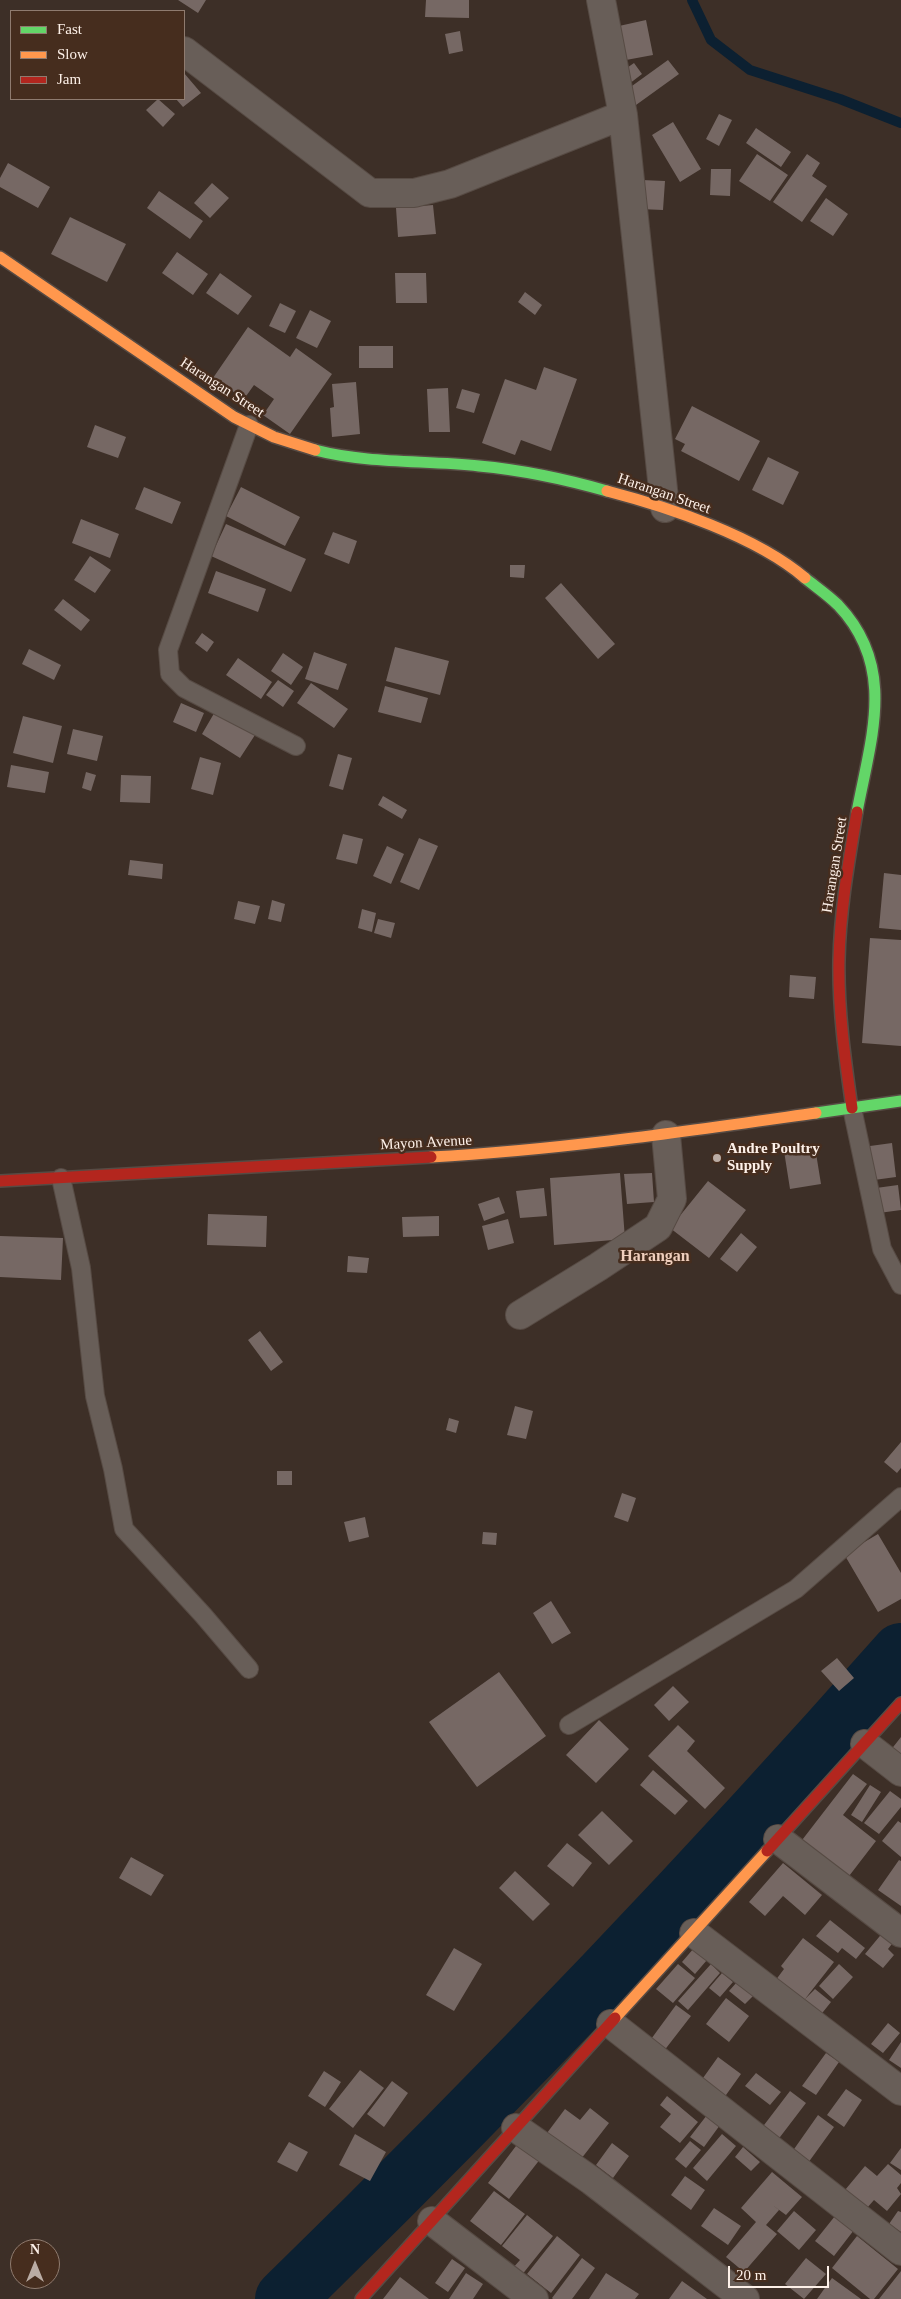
<!DOCTYPE html>
<style>
body{margin:0}
#map{position:relative;width:901px;height:2299px;overflow:hidden;background:#3d2f27;font-family:Georgia,serif}
canvas{display:block}
.legend{position:absolute;left:10px;top:10px;width:175px;height:90px;box-sizing:border-box;background:#462d1e;border:1px solid #8f7b6f;margin:0;padding:6px 9px;list-style:none;font-size:15px;color:#fdf0e8}
.legend li{display:flex;align-items:center;gap:10px;height:25px}
.legend b{width:25px;border:1px solid #8f7b6f}
.north{position:absolute;left:10px;top:2239px;width:50px;height:50px;box-sizing:border-box;background:#462d1e;border:1px solid #8f7b6f;border-radius:50%;rotate:0deg;font-size:14px;font-weight:700;line-height:20px;text-align:center;color:#fdf0e8}
.north::after{content:'';display:block;margin:auto;width:18px;height:22px;background:#baaca4;clip-path:polygon(50% 0,100% 100%,50% 72%,0 100%)}
.scale{position:absolute;left:728px;top:2266px;width:101px;height:22px;box-sizing:border-box;border:2px solid #fdf0e8;border-top:0;padding-left:6px;font-size:15px;line-height:18px;white-space:nowrap;color:#fdf0e8;-webkit-text-stroke:4px #462d1e;paint-order:stroke}
</style>
<div id="map">
<canvas width="901" height="2299"></canvas>
<ul class="legend">
<li><b style="height:6px;background:#63d668"></b>Fast</li>
<li><b style="height:6px;background:#ff974d"></b>Slow</li>
<li><b style="height:6px;background:#b3261e"></b>Jam</li>
</ul>
<div class="north">N</div>
<div class="scale">20 m</div>
</div>
<script>
const c = document.querySelector('canvas').getContext('2d');
c.lineJoin = 'round';
function stroke(path, color, width, dash) { c.strokeStyle = color; c.lineWidth = width; c.lineCap = dash ? 'butt' : 'round'; c.setLineDash(dash || []); c.stroke(path); }
function fill(path, color) { c.fillStyle = color; c.fill(path, 'evenodd'); }
function label(font, color, halo, rows, align = 'center') {
  c.font = font + ' Georgia,serif'; c.lineWidth = 5; c.setLineDash([]); c.textBaseline = 'middle'; c.strokeStyle = halo; c.fillStyle = color; for (const [text, x, y, turn = 0] of rows) {
    c.save(); c.translate(x, y); c.rotate((+turn || 0) * Math.PI / 180); c.textAlign = isNaN(turn) ? turn : align; if (halo) c.strokeText(text, 0, 0); c.fillText(text, 0, 0); c.restore();
  }
}
const stream = new Path2D(`
 M692,0l19,40 39,30 90,29 61,24`);
const river = new Path2D(`
 M285,2299c213,-208 419,-423 616,-646`);
const building = new Path2D(`
 M178,0h28l-8,13z
 M426,0h43v18l-44,-1z
 M646,20l7,35 -27,5 -7,-34z
 M460,31l3,20 -14,3 -4,-20z
 M668,60l11,14 -43,31 -11,-14z
 M634,63l8,11 -13,10 -8,-12z
 M184,73l17,20 -18,14 -7,-8h8z
 M158,99l17,15 -12,13 -17,-17z
 M719,114l13,6 -13,26 -13,-7z
 M673,122l28,47 -21,13 -28,-47z
 M756,128l35,24 -10,15 -35,-24z
 M757,154l31,21 -18,26 -31,-20z
 M807,154l13,9 -8,13 15,10 -25,36 -29,-20z
 M8,163l42,24 -12,21 -38,-21v-9z
 M711,169h20l-1,27 -20,-1z
 M642,180l23,1 -2,29 -23,-1z
 M212,183l17,15 -19,20 -16,-15z
 M159,191l44,30 -13,18 -43,-31z
 M826,198l22,16 -15,22 -23,-15z
 M433,205l3,29 -38,3 -2,-29z
 M70,217l56,27 -19,38 -56,-28z
 M177,252l31,22 -15,21 -31,-22z
 M220,273l32,23 -14,19 -32,-22z
 M395,273h31l1,30h-31z
 M525,292l17,13 -7,10 -17,-13z
 M280,303l16,8 -11,22 -16,-7z
 M310,310l21,11 -14,27 -21,-10z
 M248,327l42,30 6,-9 36,26 -42,60 -27,-19 11,-16 -20,-14 -10,14 -31,-21z
 M359,346h34v22h-34z
 M544,367l33,12 -26,72 -30,-11 -6,15 -33,-12 23,-64 31,11z
 M356,382l4,52 -28,3 -2,-29 4,-1 -2,-23z
 M448,388l2,44h-21l-2,-43z
 M462,389l18,5 -6,19 -18,-5z
 M692,406l68,35 -21,40 -58,-30 4,-7 -10,-5z
 M95,425l31,12 -8,21 -31,-11z
 M768,457l31,15 -16,33 -31,-15z
 M144,487l37,15 -9,22 -37,-15z
 M241,487l59,30 -15,29 -59,-30z
 M81,519l38,15 -9,24 -38,-15z
 M226,524l80,35 -15,33 -80,-36z
 M333,532l24,9 -8,23 -25,-10z
 M90,556l21,14 -16,23 -21,-13z
 M510,565h15l-1,13 -14,-1z
 M216,571l50,18 -8,23 -50,-19z
 M561,583l54,61 -17,15 -53,-61z
 M63,599l27,21 -9,11 -27,-21z
 M202,633l12,9 -7,10 -12,-9z
 M395,647l54,14 -9,34 -54,-14z
 M29,649l32,16 -7,15 -32,-16z
 M314,652l33,12 -9,26 -33,-11z
 M283,653l20,14 -12,18 -20,-14z
 M238,658l34,24 -11,17 -35,-24z
 M278,680l16,11 -11,16 -17,-12z
 M311,683l37,26 -14,19 -37,-25z
 M385,686l43,12 -7,25 -43,-11z
 M181,703l23,10 -8,19 -23,-10z
 M216,710l39,25 -15,23 -38,-24z
 M23,716l39,10 -9,37 -40,-10z
 M73,729l30,7 -6,25 -30,-7z
 M338,754l14,4 -9,32 -14,-4z
 M200,757l21,6 -8,32 -22,-6z
 M11,765l38,7 -4,21 -38,-6z
 M86,772l10,3 -5,16 -9,-3z
 M121,775l30,1 -1,27 -30,-1z
 M383,796l24,14 -5,9 -24,-14z
 M343,834l20,5 -6,25 -21,-5z
 M419,838l19,8 -19,44 -19,-8z
 M387,846l17,8 -13,30 -18,-8z
 M130,860l33,4 -1,15 -34,-4z
 M884,873l17,2v55l-22,-2z
 M272,900l13,4 -4,18 -13,-3z
 M238,901l22,5 -5,18 -21,-5z
 M362,909l14,4 -4,19 -14,-4z
 M378,919l17,4 -4,15 -17,-5z
 M870,938l31,2v106l-39,-3z
 M790,975l26,2 -2,22 -25,-2z
 M892,1143l4,34 -22,3 -4,-34z
 M815,1147l6,37 -31,5 -6,-38z
 M620,1173l5,66 -71,6 -4,-67z
 M652,1173l2,29 -27,2 -3,-30z
 M708,1181l38,29 -37,48 -39,-30z
 M898,1185l3,25 -22,3 -3,-25z
 M544,1188l3,28 -27,2 -4,-27z
 M499,1197l6,16 -21,8 -6,-17z
 M208,1214l59,2 -1,31 -59,-2z
 M439,1216v20l-36,1 -1,-20z
 M508,1219l6,24 -26,7 -6,-24z
 M741,1233l16,14 -20,25 -17,-13z
 M0,1236l63,2 -2,42 -61,-3z
 M348,1256l21,2 -2,15 -20,-1z
 M260,1331l23,31 -12,9 -23,-31z
 M515,1406l18,5 -7,28 -19,-4z
 M449,1418l10,3 -3,12 -10,-3z
 M901,1442v26l-4,5 -13,-11z
 M277,1471h15v14h-15z
 M622,1493l14,5 -8,24 -14,-5z
 M365,1517l4,20 -20,5 -5,-20z
 M483,1532l14,1 -1,12 -14,-1z
 M878,1534l23,39v26l-23,13 -34,-58z
 M551,1601l20,32 -19,11 -19,-31z
 M837,1658l17,20 -15,13 -18,-20z
 M499,1672l47,64 -69,51 -48,-65z
 M673,1686l16,16 -20,19 -15,-16z
 M599,1720l30,29 -33,34 -30,-28z
 M678,1725l17,16 -8,10 38,37 -20,21 -57,-53z
 M901,1737v22l-11,-8z
 M653,1770l35,31 -13,14 -35,-30z
 M853,1774l14,10 -24,31 33,26 -30,39 -47,-36z
 M870,1785l11,7 -19,30 -11,-7z
 M890,1791l11,8v8l-22,27 -15,-11z
 M602,1811l31,30 -24,24 -31,-30z
 M898,1821l3,2v34l-19,-16z
 M567,1843l25,20 -19,24 -26,-21z
 M131,1857l33,18 -13,21 -32,-18z
 M899,1860l2,1v45l-23,-16z
 M783,1863l39,32 -17,20 -22,-19 -18,20 -16,-14z
 M515,1871l35,33 -17,17 -34,-33z
 M830,1920l35,28 -9,11 -14,-11 -4,5 -22,-17z
 M884,1931l11,9 -7,9 6,6 -11,13 -18,-14z
 M803,1938l31,24 -29,37 10,-10 16,13 -12,15 -44,-36 9,-12 -3,-3z
 M454,1948l28,16 -28,47 -28,-16z
 M694,1948l13,12 -12,14 -13,-12z
 M678,1964l17,14 -22,25 -17,-14z
 M711,1964l9,9 -32,37 -10,-9z
 M839,1964l14,13 -20,22 -14,-13z
 M722,1973l11,9 -13,15 -11,-9z
 M737,1982l17,13 -9,9 -16,-13z
 M726,1998l23,18 -20,26 -23,-18z
 M676,2005l15,11 -31,40 -14,-10z
 M888,2023l12,10 -17,20 -12,-9z
 M901,2042v26l-12,-8z
 M826,2053l13,9 -23,33 -14,-9z
 M718,2057l23,17 -20,28 -23,-17z
 M360,2070l24,18 -31,40 -24,-19z
 M324,2071l17,11 -16,25 -17,-11z
 M756,2073l25,19 -11,13 -25,-19z
 M392,2081l16,12 -24,34 -17,-13z
 M846,2089l16,11 -18,27 -17,-12z
 M790,2091l16,12 -29,38 -16,-12z
 M667,2096l31,26 -18,21 -20,-16 11,-13 -11,-9z
 M590,2108l19,15 -28,36 -34,-26 18,-24 15,11z
 M707,2115l13,10 -16,22 -14,-10z
 M818,2115l16,12 -26,36 -16,-11z
 M355,2134l31,18 -16,29 -31,-16z
 M722,2134l14,12 -29,35 -14,-13z
 M690,2141l11,9 -15,18 -11,-9z
 M289,2142l19,10 -11,20 -20,-10z
 M519,2142l22,16 -32,41 -21,-16z
 M612,2143l17,13 -16,22 -17,-13z
 M743,2147l17,15 -9,9 -16,-14z
 M901,2148v22l-11,-7z
 M888,2164l13,11v8l-4,5 4,6 -14,17 -13,-11 -7,8 -22,-18 20,-24 12,10z
 M772,2172l30,25 -16,18 -15,-11 8,6 -13,15 11,9 -33,38 -18,-15 30,-35 -15,-14z
 M685,2176l20,14 -14,20 -20,-15z
 M494,2191l31,23 -24,31 -31,-24z
 M714,2208l27,18 -13,19 -27,-19z
 M794,2211l22,19 -17,20 -22,-19z
 M898,2211l3,1v20l-12,-8z
 M527,2215l26,21 -32,40 -9,-7 8,-9 -18,-14z
 M835,2216l19,14 -20,26 -19,-15z
 M557,2236l23,19 -29,38 -24,-19z
 M857,2236l41,33 -24,30h-4l-38,-31z
 M582,2258l13,10 -23,31h-19l-1,-1z
 M806,2258l20,16 -22,25 -19,-15z
 M452,2259l13,9 -17,24 -13,-9z
 M901,2271v28h-22z
 M466,2273l17,11 -10,15h-24z
 M606,2273l33,21 -4,5h-46z
 M400,2277l29,22h-46z
 M832,2278l29,21h-44z
 M682,2281l25,18h-38z`);
const lane = new Path2D(`
 M249,425l-81,225 2,24 14,14 112,58
 M852,1108l30,141 19,36
 M61,1178l20,90 14,128 18,73 11,60 79,86 46,54
 M569,1725l227,-136 105,-92`);
const street = new Path2D(`
 M601,0l22,115 42,393
 M184,51l186,142h44l36,-9 173,-69
 M520,1315l78,-48 60,-40 14,-28 -6,-64
 M865,1744l36,28
 M778,1839l123,94
 M694,1933l207,158
 M611,2024l290,227
 M516,2128l76,53 153,118
 M432,2221l102,78`);
const fast = new Path2D(`
 M315,450c54,14 109,10 164,16 43,4 86,13 128,25
 M805,578c11,9 23,17 33,27 59,62 33,132 19,207
 M816,1113l85,-12`);
const slow = new Path2D(`
 M0,257l234,160 40,20 41,13
 M607,491c61,16 149,45 198,87
 M431,1157c129,-7 257,-26 385,-44
 M615,2018l152,-167`);
const jam = new Path2D(`
 M852,1108c-7,-49 -14,-99 -13,-148 1,-50 10,-100 18,-148
 M0,1181l431,-24
 M767,1851l134,-148
 M361,2299l254,-281`);
const markers = [
 [717,1158,5,"#baaca4"]
];
const streetNames = [
 ["Harangan Street",222,388,33],
 ["Harangan Street",664,494,19],
 ["Harangan Street",835,865,-81],
 ["Mayon Avenue",426,1143,-3]
];
const poiNames = [
 ["Andre Poultry",727,1149],
 ["Supply",727,1166]
];
const neighbourhoodNames = [
 ["Harangan",655,1257]
];
stroke(stream, '#0c2031', 10);
stroke(river, '#0c2031', 60);
fill(building, '#766864');
stroke(lane, '#574b44', 20);
stroke(street, '#574b44', 30);
stroke(fast, '#574b44', 14);
stroke(slow, '#574b44', 14);
stroke(jam, '#574b44', 14);
stroke(lane, '#685e58', 18);
stroke(street, '#685e58', 28);
stroke(fast, '#63d668', 11);
stroke(slow, '#ff974d', 11);
stroke(jam, '#b3261e', 11);
for (const [x, y, r, color] of markers) { const dot = new Path2D(); dot.arc(x, y, r, 0, 2 * Math.PI); c.fillStyle = color; c.fill(dot); stroke(dot, '#462d1e', 2); }
label('15px', '#fdf0e8', '#462d1e', streetNames);
label('bold 15px', '#fdf0e8', '#462d1e', poiNames, 'left');
label('bold 16px', '#f0cfbd', '#462d1e', neighbourhoodNames);
</script>
